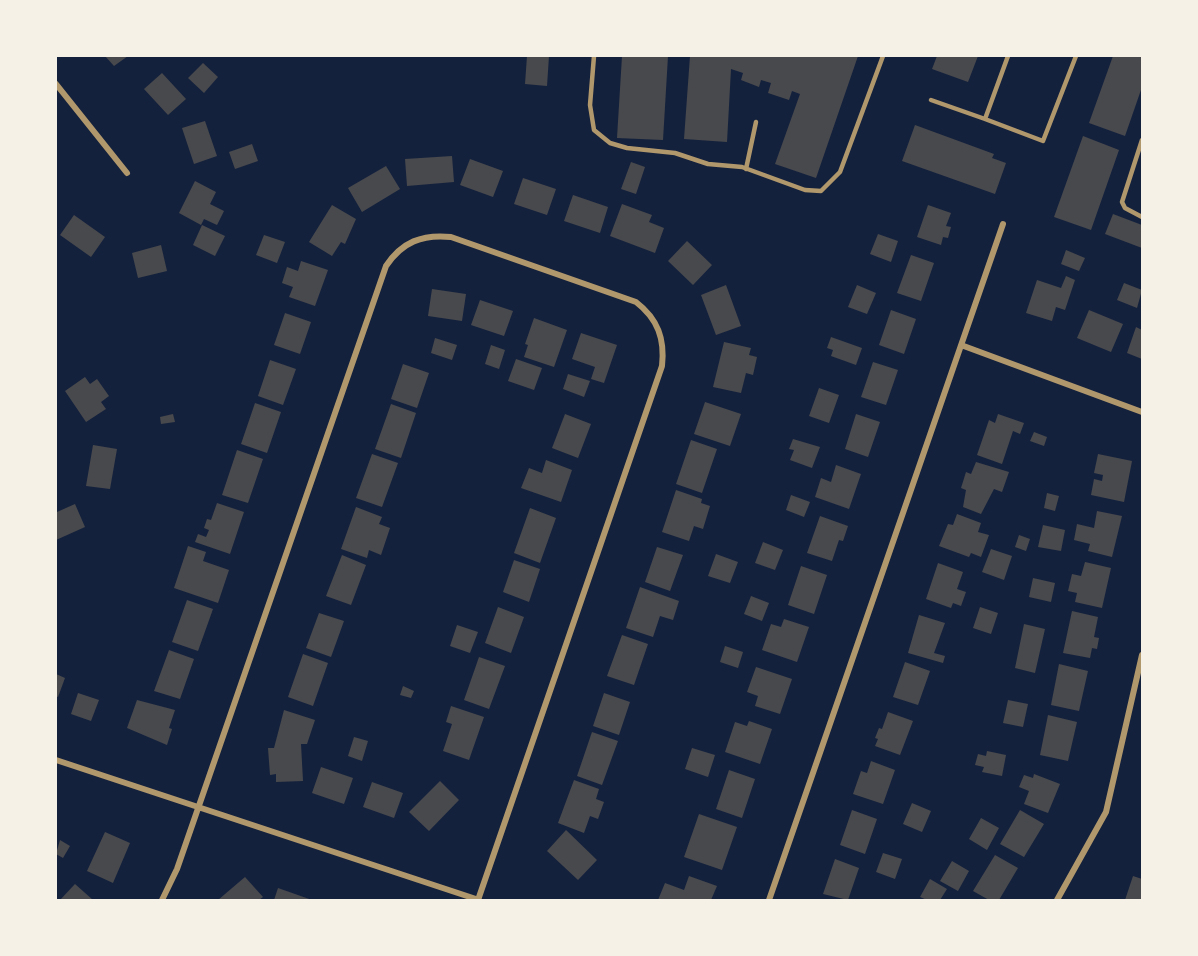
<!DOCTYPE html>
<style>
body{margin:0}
#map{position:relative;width:1198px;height:956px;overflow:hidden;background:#14213d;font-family:Cabin,sans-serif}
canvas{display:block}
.frame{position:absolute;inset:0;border:57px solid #f6f1e7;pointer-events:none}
</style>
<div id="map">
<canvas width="1198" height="956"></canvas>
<div class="frame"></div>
</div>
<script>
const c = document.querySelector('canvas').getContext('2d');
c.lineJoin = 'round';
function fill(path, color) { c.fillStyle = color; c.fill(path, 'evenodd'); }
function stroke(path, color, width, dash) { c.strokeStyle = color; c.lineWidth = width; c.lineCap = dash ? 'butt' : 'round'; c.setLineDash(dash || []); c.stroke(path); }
const building = new Path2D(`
 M105,56h23l-14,10z
 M527,56h22l-2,30 -22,-2z
 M622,56h46l-5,84 -46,-2z
 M690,56h168l-42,122 -41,-14 25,-70 -8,-3 -3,9 -21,-7 3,-10 -10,-3 -2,7 -18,-7 2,-7 -12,-4 -4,73 -43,-3z
 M937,56h41l-10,26 -36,-13z
 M1113,56h29v31l-17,49 -36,-13z
 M203,63l15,14 -14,16 -16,-15z
 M162,73l24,26 -18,16 -24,-26z
 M205,121l12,35 -23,8 -12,-36z
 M915,125l79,29 -2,4 14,5 -11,31 -93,-33z
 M1083,136l36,14 -28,80 -37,-13z
 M252,144l6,17 -23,8 -6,-17z
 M452,156l2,26 -47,4 -2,-27z
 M470,159l33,12 -10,26 -33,-12z
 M631,162l14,5 -9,27 -15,-5z
 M386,166l14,23 -38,23 -14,-24z
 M523,178l33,11 -9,26 -33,-11z
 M195,181l21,11 -6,12 14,7 -7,14 -13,-6 -3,6 -22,-12z
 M573,195l35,12 -8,26 -36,-12z
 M622,204l30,11 -3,7 15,6 -9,25 -45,-17z
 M332,205l24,14 -11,25 -4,-2 -9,14 -23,-14z
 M928,205l23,8 -5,13 5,1 -3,11 -5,-1 -2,8 -24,-8z
 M1113,214l29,11v23l-37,-14z
 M74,215l31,22 -14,20 -31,-22z
 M202,225l23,11 -10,20 -22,-11z
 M878,234l20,7 -7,21 -21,-8z
 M264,235l21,7 -8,21 -21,-8z
 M687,241l25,24 -19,20 -25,-24z
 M161,245l6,26 -29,7 -6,-25z
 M1066,250l19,8 -6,13 -18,-7z
 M911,255l23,8 -13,38 -24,-8z
 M301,261l27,9 -13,36 -26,-9 4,-10 -11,-4 5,-16 11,4z
 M1066,276l9,4 -10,30 -9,-3 -4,14 -26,-8 11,-33 24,8z
 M1124,283l18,7 -5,18 -20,-8z
 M726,285l15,41 -25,9 -15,-40z
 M857,285l19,8 -9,21 -19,-7z
 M432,289l34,5 -4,27 -34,-5z
 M480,300l33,11 -9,25 -33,-11z
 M891,310l25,9 -12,35 -25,-9z
 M1089,310l34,14 -12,28 -34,-14z
 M285,313l26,9 -11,32 -26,-9z
 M534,318l33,12 -13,37 -30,-10 4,-12 -3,-1z
 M1136,327l6,3v29l-15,-6z
 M581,333l36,12 -13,38 -13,-4 4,-12 -23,-8z
 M831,337l31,11 -6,17 -25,-9 2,-6 -6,-2z
 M435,338l22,7 -5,15 -21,-7z
 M724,342l27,6 -2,7 8,2 -4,18 -7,-2 -5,20 -28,-6z
 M491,345l14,5 -6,19 -14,-5z
 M516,359l26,9 -8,22 -26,-9z
 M270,360l26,9 -13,36 -25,-9z
 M873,362l25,8 -12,35 -25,-8z
 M403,364l26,9 -12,35 -26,-9z
 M568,374l22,7 -6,16 -21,-8z
 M85,377l5,7 7,-5 12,17 -8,6 5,7 -20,13 -21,-31z
 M819,388l20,7 -10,28 -20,-7z
 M705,402l36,12 -11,32 -36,-12z
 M255,403l26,9 -14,41 -26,-9z
 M391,404l25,9 -15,45 -26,-9z
 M173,414l2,8 -14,2 -1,-7z
 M565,414l26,10 -13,34 -26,-10z
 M856,414l24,8 -12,35 -23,-8z
 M998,414l26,9 -4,11 -7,-3 -11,33 -25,-9 12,-35 6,3z
 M1034,432l13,5 -3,9 -14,-5z
 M793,439l27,8 -8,21 -22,-8 4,-10 -5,-1z
 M691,440l26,9 -15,44 -26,-9z
 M93,445l24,4 -7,40 -24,-3z
 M237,450l26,9 -15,44 -26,-8z
 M372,454l26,9 -16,44 -26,-9z
 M1098,454l34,7 -8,41 -33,-7 3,-16 8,2 1,-6 -9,-2z
 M546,460l26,10 -11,32 -40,-14 8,-20 13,5z
 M976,462l33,10 -7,20 -8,-3 -13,25 -18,-7 3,-17 -5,-2 5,-16 5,2z
 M836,465l25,9 -12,35 -34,-12 6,-19 10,4z
 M676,490l26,9 -1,4 9,3 -7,23 -9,-3 -5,15 -27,-9z
 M1047,493l12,3 -4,15 -11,-3z
 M791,495l19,7 -6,15 -18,-7z
 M217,503l27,9 -14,42 -35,-12 3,-8 8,3 3,-7 -5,-2 3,-9 4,1z
 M75,504l10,23 -29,13v-32l1,4z
 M356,507l26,10 -3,7 11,4 -9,27 -12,-5 -2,8 -26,-9z
 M530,508l26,10 -16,45 -26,-10z
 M1097,511l25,5 -10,41 -24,-6 2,-7 -16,-4 3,-16 17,4z
 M957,514l24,9 -3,9 11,3 -8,22 -10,-4 -2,4 -30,-11 9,-22 5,1z
 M820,516l28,10 -5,15 -4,-1 -7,21 -25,-8z
 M1043,525l22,5 -4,21 -23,-4z
 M1019,535l11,4 -4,12 -11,-4z
 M763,542l20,8 -8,20 -20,-7z
 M188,546l18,6 -3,9 26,9 -11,33 -44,-15z
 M657,547l26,8 -13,36 -25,-9z
 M991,549l21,7 -8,24 -22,-8z
 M716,554l22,8 -8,21 -22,-7z
 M342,555l24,10 -15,40 -25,-9z
 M514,560l26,9 -11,33 -26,-10z
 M1085,562l26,6 -9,40 -27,-6 2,-9 -9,-2 4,-17 9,2z
 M938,563l25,9 -6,17 9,3 -5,14 -8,-3 -2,5 -25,-9z
 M801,566l26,9 -13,39 -26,-9z
 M1033,578l22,5 -4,19 -22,-5z
 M640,587l39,14 -6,19 -13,-4 -7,21 -27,-9z
 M751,596l18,7 -7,18 -18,-7z
 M187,600l26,9 -15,42 -26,-9z
 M498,607l26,10 -13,36 -26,-10z
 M980,607l18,6 -7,21 -18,-6z
 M1072,611l26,6 -4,20 5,1 -2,11 -5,-1 -2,10 -27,-5z
 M319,613l25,8 -13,36 -25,-9z
 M919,615l26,8 -11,30 11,3 -2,7 -35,-10z
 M784,619l25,8 -12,35 -35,-12 9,-26 10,3z
 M1024,624l21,5 -10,44 -20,-5z
 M457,625l21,7 -8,21 -20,-7z
 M622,635l26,9 -14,41 -27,-9z
 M725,646l18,6 -5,16 -18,-6z
 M169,650l25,9 -14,40 -26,-8z
 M303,654l25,9 -15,43 -25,-9z
 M479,657l26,9 -16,43 -25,-9z
 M905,662l25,9 -12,34 -25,-8z
 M1059,664l29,7 -9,40 -28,-6z
 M756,667l36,12 -12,35 -25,-8 3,-10 -11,-4z
 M56,674l9,4 -7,19 -2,-1z
 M403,686l11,5 -3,7 -11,-3z
 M78,693l21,7 -8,21 -20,-7z
 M604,693l26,9 -11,33 -26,-9z
 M137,700l38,10 -6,18 3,1 -5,16 -40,-17z
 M1008,700l20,4 -5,23 -20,-4z
 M451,706l33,11 -15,43 -26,-9 9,-27 -6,-2z
 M284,710l31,10 -8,24h-6l2,37 -27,1v-8l-6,1 -2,-27h6z
 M888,712l25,9 -13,34 -25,-9 3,-7 -3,-1 4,-10 3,1z
 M1048,715l29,7 -9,39 -28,-6z
 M749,721l23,8 -12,35 -35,-12 10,-30 12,4z
 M592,732l26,9 -16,44 -25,-9z
 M354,737l14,4 -6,20 -14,-5z
 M692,748l23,7 -7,22 -23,-8z
 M987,751l19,4 -4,21 -20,-4 2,-5 -9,-2 3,-11 8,2z
 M871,761l24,9 -12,34 -30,-10 8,-23 6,2z
 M321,767l32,11 -9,26 -32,-11z
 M729,770l26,9 -13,39 -26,-9z
 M1034,774l26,10 -12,29 -24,-9 5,-13 -10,-4 5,-12 9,3z
 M574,780l25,9 -3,10 8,3 -6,17 -8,-3 -6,17 -26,-10z
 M440,781l19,19 -30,31 -20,-19z
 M372,782l31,11 -9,25 -31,-11z
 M912,803l19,8 -9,21 -19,-8z
 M852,810l25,9 -12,35 -25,-9z
 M1020,810l24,14 -20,33 -24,-13z
 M699,814l38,13 -15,43 -38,-13z
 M981,818l18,10 -12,22 -18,-11z
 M566,830l31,30 -19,20 -31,-29z
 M105,832l25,11 -17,40 -26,-12z
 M60,840l10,6 -7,12 -7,-4z
 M883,853l19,6 -7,20 -19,-7z
 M995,855l23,13 -19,32h-10l-16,-9z
 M835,859l24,9 -11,32 -25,-6z
 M952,861l17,10 -11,20 -18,-10z
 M689,876l28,10 -6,14h-53l7,-17 19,7z
 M1133,876l9,3v21h-17z
 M245,877l18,20 -4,3h-41z
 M930,879l17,10 -7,11h-13l-7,-3z
 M75,884l18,16h-33z
 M278,888l34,12h-38z`);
const service = new Path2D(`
 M594,56l-4,49 4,25 16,13 17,5 48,5 33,11 34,3 63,23 16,1 19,-19 43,-116
 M1008,56l-23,63 58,22 33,-85
 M931,100l54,19
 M1142,140l-20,62 3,6 17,9
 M746,169l10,-47`);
const minor = new Path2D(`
 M56,84l71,89
 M961,345l181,67
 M56,760l423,140
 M162,900l15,-31 209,-603c16,-24 36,-32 65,-29l185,65c22,17 29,37 26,64l-184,534
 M769,900l234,-676
 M1057,900l49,-88 36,-157`);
fill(building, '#48494c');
stroke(service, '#b1986c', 4.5);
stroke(minor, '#b1986c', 6);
</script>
